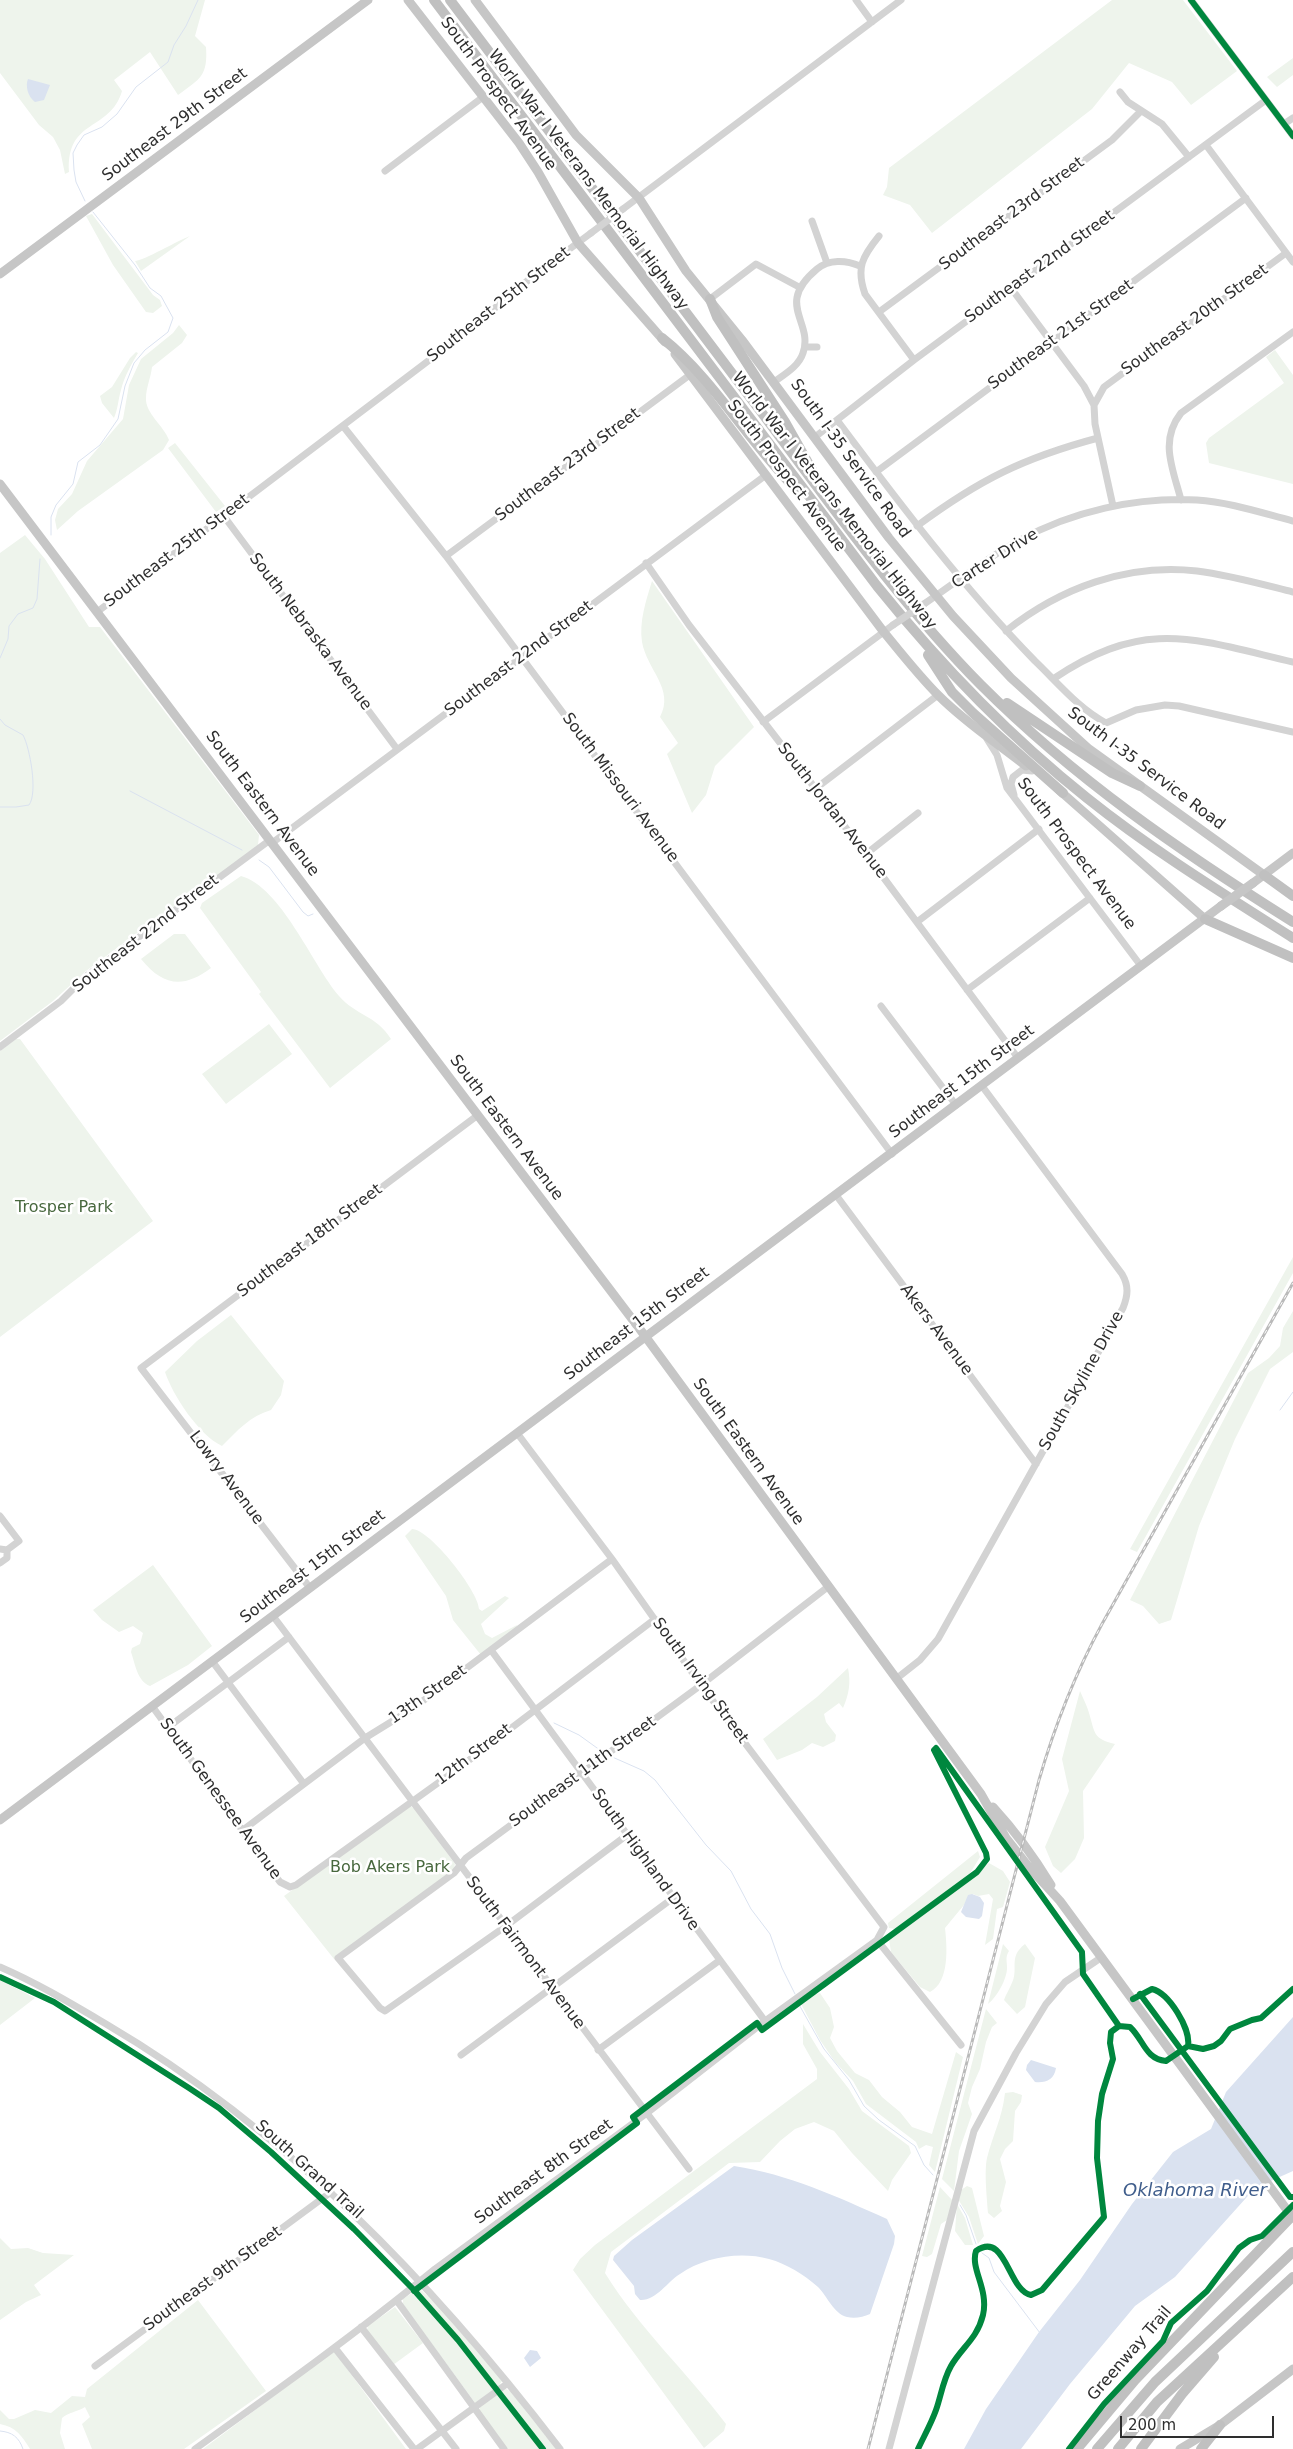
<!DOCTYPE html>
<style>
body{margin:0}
#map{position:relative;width:1293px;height:2449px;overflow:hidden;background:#fff;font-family:"DejaVu Sans",sans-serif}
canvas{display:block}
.scale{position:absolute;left:1120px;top:2416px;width:154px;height:22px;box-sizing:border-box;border:2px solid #2e2e2e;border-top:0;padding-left:6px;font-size:15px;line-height:18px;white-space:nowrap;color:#2e2e2e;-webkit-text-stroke:4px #fff;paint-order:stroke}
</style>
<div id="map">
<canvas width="1293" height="2449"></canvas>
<div class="scale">200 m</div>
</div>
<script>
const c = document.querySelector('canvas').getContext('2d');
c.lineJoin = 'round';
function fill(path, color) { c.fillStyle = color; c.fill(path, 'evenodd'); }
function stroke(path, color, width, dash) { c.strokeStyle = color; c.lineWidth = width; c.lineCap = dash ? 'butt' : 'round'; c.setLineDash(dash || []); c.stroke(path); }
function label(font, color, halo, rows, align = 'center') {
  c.font = font + ' "DejaVu Sans",sans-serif'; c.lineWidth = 5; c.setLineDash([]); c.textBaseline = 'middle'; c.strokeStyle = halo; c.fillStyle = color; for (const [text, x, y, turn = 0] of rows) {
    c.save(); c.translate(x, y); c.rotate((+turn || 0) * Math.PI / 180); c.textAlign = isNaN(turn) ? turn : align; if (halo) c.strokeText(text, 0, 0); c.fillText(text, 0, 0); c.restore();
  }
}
const green = new Path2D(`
 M0,0h205l-10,36 11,11c2,29 -6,32 -28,48l-28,-43 -36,28 8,11c-12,41 -56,27 -53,81l-4,2 -5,-24 -7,-13 -14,-12 -39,-52z
 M1112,0h71l54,71 -46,34 -19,-23 -43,-19 -37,46 -160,124 -22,-28 -27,-10 4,-8 2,-19z
 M1293,58v17l-16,12 -10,-10z
 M92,214l61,81 7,5 2,6 -9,7 -7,-1 -33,-47 -27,-49z
 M190,236l-49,35 -6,-10c8,0 44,-21 55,-25z
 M179,325l8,10 -5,8 -30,24c-1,10 -6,21 -6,31 -1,15 18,28 23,42l-6,10 -85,61 -21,19 -2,-10 3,-11 14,-15 15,-33 36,-42 6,-34 12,-26 32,-26z
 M1275,350l18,25v109l-84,-21 -3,-20 3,-5 75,-55 -18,-26z
 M136,352l2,1c-7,12 -14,24 -17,37 -3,10 -3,19 -7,28l-12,-15 -2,-7 12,-9 18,-29z
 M175,443l50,63 -9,6 -48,-64z
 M25,535l20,24 44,68h11l159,208 -1,10 -113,86 -1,-3 -58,43 -33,30 -53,40v-488z
 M652,581l102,146 -39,39 -9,29 -14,18 -25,-59 11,-11 -18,-26c15,-28 -13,-47 -18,-75 -3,-21 4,-41 10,-61z
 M241,876c40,11 71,88 98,120 16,19 37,19 52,43l-61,49 -71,-94 2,-2 -61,-84 2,-5z
 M174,934h11l26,34c-28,21 -48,18 -70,-9z
 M269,1024l23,30 -66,50 -24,-30z
 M16,1039h4l133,182 -153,116v-286z
 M1293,1257v16l-156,279 -7,-3z
 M1293,1311v41l-23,17 -35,70 -36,87 -28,94 -12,4 -16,-18 -13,-6 118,-227 21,-15 11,-12 3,-18z
 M231,1315l53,66 -3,14 -10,15c-21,6 -34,21 -49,36 -23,-11 -49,-50 -57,-74l32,-31z
 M412,1529c18,0 67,63 67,80l3,2 23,-15 4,2 -28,26 4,10 7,4 25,-13 -2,5 -34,25 -28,-35 -7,-24 -41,-60z
 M153,1565l59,81 -24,19 -38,21c-13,-5 -15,-23 -19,-34l1,-4 8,-4 3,-11 -10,-7 -14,6 -17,-12 -9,-10z
 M848,1668c3,15 1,26 -5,40l-4,-5 -15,11 2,8 10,13 -1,6 -12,6 -11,-4 -10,7 -25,10 -14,-21 54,-42z
 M1080,1691c3,7 7,15 9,22 6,20 4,26 26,31l-32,47 1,47 -9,21 -14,14 -8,-7 -8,-19 24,-56 -7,-32z
 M410,1806l5,3 40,55 -2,8 -119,87 -50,-63 82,-60z
 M978,1851l2,6 -11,18 -74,54 -6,-1 -1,-5z
 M989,1863l14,8 7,11 -7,25 -6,2 -4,30 -8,6 8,-46 -4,-5 -11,2 -5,-2 -28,34c2,18 5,54 -15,64l-10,-5 -25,-30 -4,-5 -2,-13 72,-53z
 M1003,1944l6,7c-4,6 -2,10 -2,17 0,11 -10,29 -19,36z
 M1025,1944l10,14 -10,49 -8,7 -13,-14c2,-6 5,-10 7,-15 9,-16 -4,-27 14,-41z
 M0,1980l35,18 -35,27z
 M820,1993l10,15 4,19 -4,11 7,13 18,22 14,7 13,17 18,15 12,15 20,7 24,-82 7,5 -28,115 -6,-7 4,-18 -7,-2 -7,4 -3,-7 -50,-38 -13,-23 -18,-19 -15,-22 -20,-38 9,-6z
 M986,2009l11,14 -5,4 -6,15 -6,27 -8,18 -4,16 4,11 -13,37 -5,40 -12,-12z
 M803,2024l17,28 29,37 13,22 47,35 2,7 -19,27 -4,11 -36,-38 -18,-22 -20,-9 -19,7 -15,12 -20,21 -31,1 -118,89 -6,21c34,55 82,99 121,151l-2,7 -20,17 -131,-178 7,-11 15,-14 222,-166v-10l-14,-25z
 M1013,2092l9,3 -1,7 -6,9 -2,30 -8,8 -5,10 6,23 -6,24 2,5 -8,7 -6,-5c-1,-15 -4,-41 -1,-55 6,-24 15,-39 18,-65z
 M967,2186l5,2 12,48 -6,8 -9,-27 -11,-18 3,-9z
 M940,2187l13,14 -6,19 -6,4 -9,30 -5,3 -5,-1z
 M957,2204l8,14 8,27h-8l-10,-14z
 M0,2238l11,11 17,-1 15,5 31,2 -40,30 7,10 -15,7 -26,18z
 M419,2288l21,20 62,73 -5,8 -57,-72 -26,-26z
 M412,2293l51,57 32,41 -20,12 -72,-99v-5z
 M198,2300l68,91 -82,58h-92l-10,-25 8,-7 -5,-10c-8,5 -16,5 -23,11l-2,15 5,16h-35c-8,-13 -14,-22 -30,-25v-14l9,9h5l21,-9 16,3 21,-17 13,1 2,-8z
 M395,2307l28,36 -30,22 -26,-35 1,-4z
 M334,2351l72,98h-203z
 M506,2389l4,2 46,58h-11l-45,-57z
 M497,2394l43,55h-33l-28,-38 1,-4z`);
const water = new Path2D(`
 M28,79l22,6 -6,15 -9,2c-7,-5 -10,-16 -7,-23z
 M972,1894l8,3 4,6 -2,13 -3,3 -13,-2 -5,-5 7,-17z
 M1293,2017v154l-38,17 -80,89 -40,29 -65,78 -49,65h-57l22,-40 53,-77 41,-52 52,-76 41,-52 38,-23 15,-37z
 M1031,2060l25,8c-2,12 -10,15 -21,14l-9,-12 1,-5z
 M734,2166c54,8 104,31 153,53l8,17 -1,8 -24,70c-7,3 -15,5 -23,3 -13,-3 -20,-21 -29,-30 -15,-13 -31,-23 -49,-28 -29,-8 -65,-2 -89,15 -13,8 -24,27 -40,26l-5,-6 -1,-8 -21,-26 1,-4 18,-16z
 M530,2350l7,1 4,7 -11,9 -6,-9z`);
const stream = new Path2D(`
 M85,201l-9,-19 -2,-12 -1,-17 4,-8 7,-10 18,-8 15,-13 19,-27 32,-25 6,-17 12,-19 12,-26
 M51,535v-18l5,-12 17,-21 5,-22 22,-17 18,-26 7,-33 9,-23 11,-13 23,-18 5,-14 -12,-22 -11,-8 -15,-23 -42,-53
 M0,658l8,-19 1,-13 9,-12 15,-6 4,-9 3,-40
 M0,719l5,6 18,10c7,13 15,58 6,70l-13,2h-16
 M130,791l112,59
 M259,860l10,7 34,45 5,4 5,-2
 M1280,1410l13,-18
 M554,1723l25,12 25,18
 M610,1756l34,15 11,9 51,65 25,26 20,38 19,25 12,34 13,26
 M797,2001l27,48 25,31 15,26 15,14 36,26 9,19 9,10
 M960,2205l6,10 10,29
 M982,2253l7,5 5,14 46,61
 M0,2431c12,1 19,6 23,18`);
const minor = new Path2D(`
 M856,0l16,22
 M1191,0l102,136
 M1120,92l8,10 34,22 27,33
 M1284,124l9,-6
 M1206,145l87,117
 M385,171l98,-74
 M623,209l278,-209
 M812,221l15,42
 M879,236c-17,21 -23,32 -14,58l49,66
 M1011,288l73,98 10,19 1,19 18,82
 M710,299l46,-35 43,23
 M879,312l233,-172 29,-29
 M805,347h12
 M774,382c11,-8 25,-16 29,-29 11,-32 -29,-48 14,-84 12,-10 29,-9 43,-3
 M1094,405l10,-18 182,-134
 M837,420c63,84 125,166 198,241 22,21 44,48 71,62l30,-13 29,-5 14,1 114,26
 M343,426l103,130 446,598
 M815,437l99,-77 352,-260
 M876,472l370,-274
 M1181,500c-8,-31 -22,-59 0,-87l112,-81
 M223,515l174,234
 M917,526c62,-46 106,-68 181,-88
 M446,556l245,-182
 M646,563l43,62 177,229 152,204
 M924,604c31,-21 61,-45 94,-63 54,-30 118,-44 179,-41 32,2 65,13 96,21
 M97,612l368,-279 67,-56 59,-44
 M1006,631c54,-43 121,-68 191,-60 32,4 64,13 96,21
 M1053,679c92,-62 141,-40 240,-17
 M763,722l130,-97
 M987,739l10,16 10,33 134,178
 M815,789l123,-94
 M1014,795l-3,-11 2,-7 9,-7 10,1
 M272,843l494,-368
 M866,854l52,-41
 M917,922l122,-93
 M967,990l123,-92
 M881,1006l75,99
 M0,1047l61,-46 24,-24 185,-137
 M836,1195l200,269
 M0,1516l19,25 -12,9 -7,-1
 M0,1563l7,-5v-8
 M310,1588l-169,-220 337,-253
 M273,1616l416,553
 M491,1650l274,371
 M212,1661l92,123
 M896,1679l24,-19 18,-21 185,-331c5,-13 6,-22 -1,-34l-140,-188
 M152,1706l128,176 10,5 6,-2 160,-115 199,-151
 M167,1728l122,-91
 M243,1830l122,-92 47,-29 200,-150
 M627,1835l-121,91 -121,85 -5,-3 -42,-50 116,-85 12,-15 235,-173 128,-99
 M877,1940l84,105
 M0,1967c37,16 72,37 106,57 182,107 327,259 454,425
 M598,2050l122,-90
 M461,2055l212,-157
 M397,2301l107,148
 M361,2327l95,122
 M335,2348l79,101
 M95,2366l236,-174
 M195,2449c81,-58 162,-116 240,-180l212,-156 118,-92 112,-81 7,-13 -183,-242 -89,-126 -95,-126
 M417,2449l91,-66
 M889,2449l85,-318 42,-78 30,-49 19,-22 37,-25`);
const major = new Path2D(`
 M408,0l111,143 19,29 40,71 87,99
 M475,0l101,135 63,63 47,73 56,69 147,198 64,78 58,62 78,71 175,126
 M0,274l368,-274
 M675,354l208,277c18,22 36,45 56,65 27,27 58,47 87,70
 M0,484l645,852 336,458 25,44 22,28 32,35 233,317
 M1059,790l146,129
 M1253,883l40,-30
 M993,1807c23,25 41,50 58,78
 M0,1820l1221,-914
 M1180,2449l40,-24 73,-56`);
const highway = new Path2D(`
 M434,0l443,586c62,77 132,150 210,212 65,52 135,95 206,140
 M450,0c103,137 206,273 309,409 71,94 139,192 222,276 94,94 199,166 312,237
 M710,299l7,18 68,105 27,48
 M662,338c53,42 86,104 135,152
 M928,655l24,37 21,21 90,80
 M1007,703l105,70 28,13
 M1264,875l29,21
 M1205,919l88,39
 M1077,2449l58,-69 158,-165
 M1097,2449l58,-67 138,-130
 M1118,2449l39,-47 136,-125
 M1141,2449l41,-55 32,-37
 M1201,2449l19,-24`);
const rail = new Path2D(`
 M868,2449l171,-669c16,-55 36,-106 63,-156l191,-341`);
const minorBridge = new Path2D(`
 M591,233l32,-24
 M893,625l31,-21`);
const majorBridge = new Path2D(`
 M1221,906l32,-23`);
const cycleway = new Path2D(`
 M1191,0l102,136
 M0,1977l54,25 135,86 30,20 52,44 83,77 59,60 45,51 85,109
 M1140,1994l150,203h3
 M1188,2046l15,3 11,-3 7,-5 9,-12 22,-9 9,-2 32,-29
 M414,2291l223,-168 -4,-6 124,-94 5,7 215,-158 10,-13 -1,-6 -52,-103 2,-2 146,204 1,22 36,52
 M918,2449c6,-13 13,-25 18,-39 5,-14 7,-30 15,-44 11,-19 26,-27 32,-51 6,-26 -13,-46 -7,-64 30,-21 32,40 55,44l11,-5 62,-73 -7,-59 1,-37 4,-27 11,-35 -3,-16 1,-11 8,-6 11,1c14,13 15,32 36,34l22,-15c3,-17 -19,-53 -36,-57l-19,10
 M1069,2449l35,-45 59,-63 8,-18 36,-32 32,-43 11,-8 12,-4 31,-31`);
const streetNames = [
 ["South Prospect Avenue",498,94,54],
 ["Southeast 29th Street",175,125,-37],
 ["World War I Veterans Memorial Highway",588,180,53],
 ["Southeast 23rd Street",1012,214,-37],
 ["Southeast 22nd Street",1040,267,-36],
 ["Southeast 25th Street",499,305,-38],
 ["Southeast 20th Street",1195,320,-36],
 ["Southeast 21st Street",1061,335,-36],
 ["South I-35 Service Road",850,459,54],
 ["Southeast 23rd Street",568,465,-37],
 ["South Prospect Avenue",786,476,53],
 ["World War I Veterans Memorial Highway",834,501,52],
 ["Southeast 25th Street",177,551,-37],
 ["Carter Drive",995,559,-32],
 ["South Nebraska Avenue",310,632,53],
 ["Southeast 22nd Street",519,659,-37],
 ["South I-35 Service Road",1146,769,37],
 ["South Missouri Avenue",620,788,53],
 ["South Eastern Avenue",262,804,53],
 ["South Jordan Avenue",832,811,52],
 ["South Prospect Avenue",1076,854,53],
 ["Southeast 22nd Street",146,934,-38],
 ["Southeast 15th Street",962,1082,-37],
 ["South Eastern Avenue",506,1128,53],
 ["Southeast 18th Street",310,1241,-37],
 ["Southeast 15th Street",637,1324,-37],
 ["Akers Avenue",936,1330,53],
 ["South Skyline Drive",1082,1381,-61],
 ["South Eastern Avenue",748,1452,54],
 ["Lowry Avenue",226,1478,53],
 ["Southeast 15th Street",313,1567,-37],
 ["South Irving Street",700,1681,54],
 ["13th Street",428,1695,-35],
 ["12th Street",474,1755,-37],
 ["Southeast 11th Street",583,1772,-36],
 ["South Genessee Avenue",220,1799,54],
 ["South Highland Drive",645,1860,54],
 ["South Fairmont Avenue",525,1953,53],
 ["South Grand Trail",309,2170,42],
 ["Southeast 8th Street",544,2172,-36],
 ["Southeast 9th Street",213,2279,-36],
 ["Greenway Trail",1130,2354,-49]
];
const parkNames = [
 ["Trosper Park",64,1208],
 ["Bob Akers Park",390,1868]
];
const waterNames = [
 ["Oklahoma River",1195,2191]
];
fill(green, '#eef4ec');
fill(water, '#dae2f0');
stroke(stream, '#dae2f0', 1);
stroke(minor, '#d3d3d3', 7);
stroke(major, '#c6c6c6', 9);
stroke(highway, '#c0c0c0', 10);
stroke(rail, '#bababa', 3);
stroke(rail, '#fff', 1, [4]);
stroke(minorBridge, '#d3d3d3', 7);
stroke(majorBridge, '#c6c6c6', 9);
stroke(cycleway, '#00873e', 6);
label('16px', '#2e2e2e', '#fff', streetNames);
label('16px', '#48683e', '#fff', parkNames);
label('italic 18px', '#405e8c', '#fff', waterNames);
</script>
